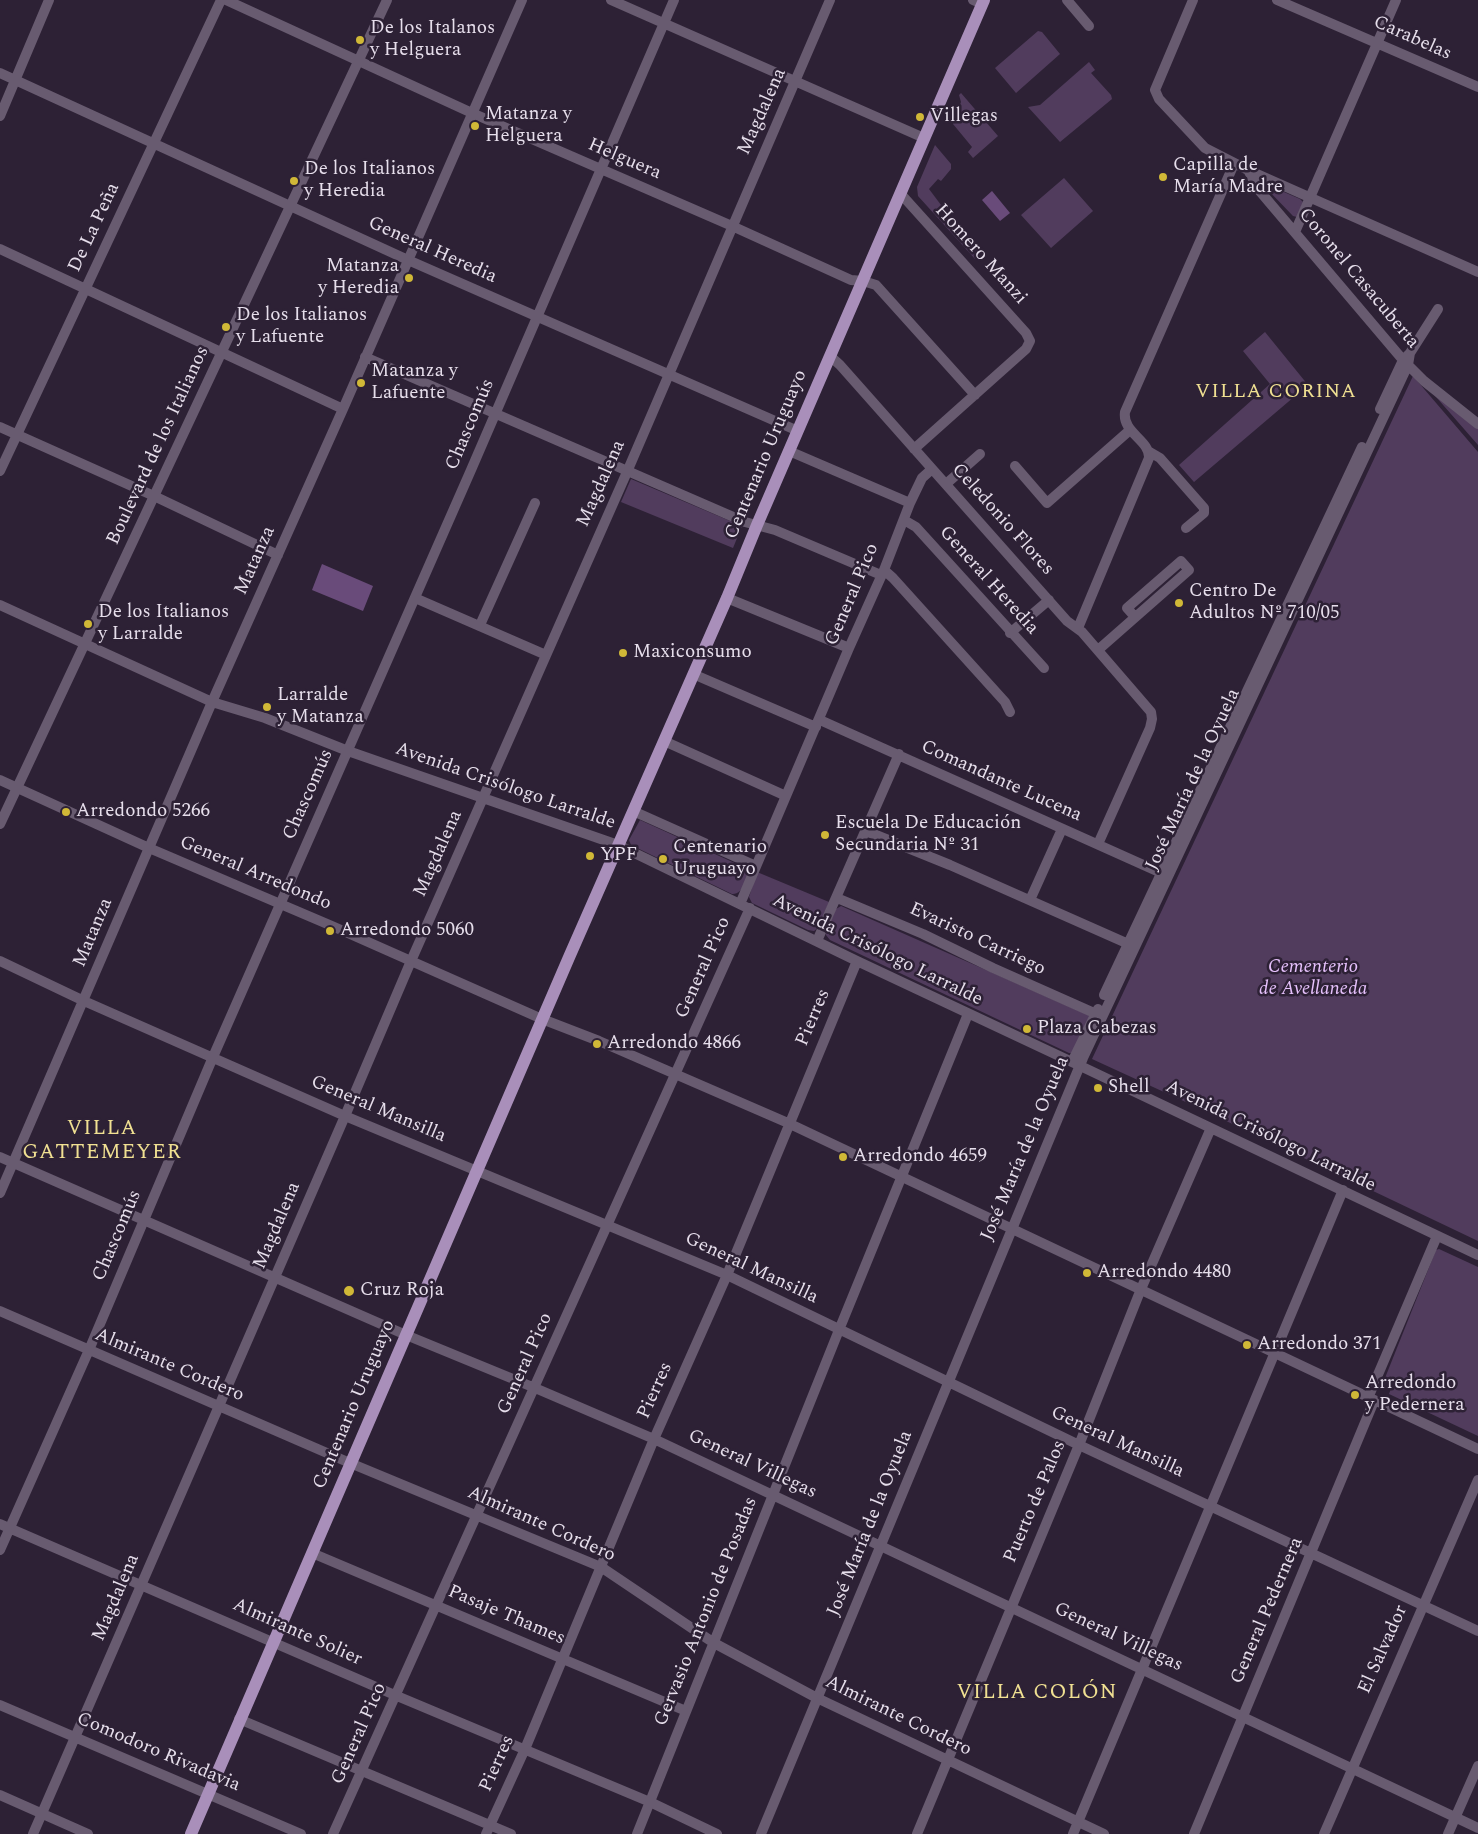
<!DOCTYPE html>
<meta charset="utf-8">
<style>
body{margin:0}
canvas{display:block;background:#2d2135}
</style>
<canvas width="1478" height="1834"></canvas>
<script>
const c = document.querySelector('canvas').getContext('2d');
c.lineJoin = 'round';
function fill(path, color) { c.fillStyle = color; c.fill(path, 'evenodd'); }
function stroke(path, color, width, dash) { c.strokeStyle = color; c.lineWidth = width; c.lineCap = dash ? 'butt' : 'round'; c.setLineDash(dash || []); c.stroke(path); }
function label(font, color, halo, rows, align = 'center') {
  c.font = font + ' Spectral,serif'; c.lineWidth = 5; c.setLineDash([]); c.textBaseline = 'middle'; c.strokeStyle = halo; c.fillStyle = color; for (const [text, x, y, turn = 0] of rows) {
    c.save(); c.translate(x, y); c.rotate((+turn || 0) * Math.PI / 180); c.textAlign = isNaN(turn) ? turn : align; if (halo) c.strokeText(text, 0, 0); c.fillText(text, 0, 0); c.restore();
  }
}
const green = new Path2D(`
 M1038,31l4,1 18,22 -44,39 -21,-25z
 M1089,62l6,8 -4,3 20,22 1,4 -52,43 -32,-35 12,-2z
 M961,93l37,43 -25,22 -5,-6 4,-5 -19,-23 8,-22 -2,-7z
 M935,145l16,19v5l-10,12 -3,-2 -9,10 15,20 -5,4 7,7h7l28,33 -6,6 -57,-63 -1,-9z
 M1064,178l29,33 -42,37 -30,-33z
 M1270,186l30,13 3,3 -6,15 -4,-1 -25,-26z
 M1265,332l43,53 -114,97 -15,-17 91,-81 -27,-33z
 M1413,376l65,76v789l-277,-132 -109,-50z
 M1430,390l48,38v17z
 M631,479l111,47 -9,22 -112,-46z
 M640,820l110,50c-4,9 -7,25 -18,24l-101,-49 -2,-5z
 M757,872l72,30 -11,26 -4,3 -6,-1 -56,-27 -3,-6z
 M841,906l247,109 2,2 -18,36h-3l-239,-113 -4,-5v-3l10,-23z
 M1439,1249l39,18v169l-89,-42 4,-11 -8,-5 51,-128z`);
const water = new Path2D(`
 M992,191l18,22 -10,8 -18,-21z
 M322,564l51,22 -10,25 -51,-21z`);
const minor = new Path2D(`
 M226,0l246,113 260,113 119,54 12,1 13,4 99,110
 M611,0l313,138
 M973,0l9,4
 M1067,0l22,26
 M1193,0l-38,90 4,9 46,49 43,22 10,19 145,171 21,21 54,43
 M1277,0l201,87
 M0,73l408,187 390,171
 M0,116l49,-116
 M1248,170l230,102
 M900,193l126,140 4,8 -4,8 -112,100
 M1295,232l101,-232
 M0,249l343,160
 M830,356l10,9 227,256 15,11 69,80 1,7 -2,9 -52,116
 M365,357l380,165 30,8 106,45
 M1380,409l23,-49 7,-7 28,-44
 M0,427l154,69 124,59
 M789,451l121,52
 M1148,451l12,7 44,50v5l-18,15
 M1015,466l32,37 83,-73
 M0,471l221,-471
 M946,484l34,-30
 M904,520l12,7 128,141
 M884,570l9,8 112,124 5,10
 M415,598l131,57
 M727,598l122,50
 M0,605l212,97 53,16 83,33 270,94 239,116 215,101 406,193
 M480,625l55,-122
 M1078,628l71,-170c1,-18 -27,-25 -24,-46l109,-248
 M1010,633l39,-33
 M1098,650l91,-80 -8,-9 -54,47 8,9
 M693,674l123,53
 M820,720l348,156
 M664,741l122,55
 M0,780l149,68 183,78 210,93 57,22 189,82 690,326
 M633,811l123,55
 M0,824l387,-824
 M866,831l84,34 183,81
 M837,898l86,36 70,34 108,48
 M1030,900l32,-71
 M740,904l109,-256 35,-78 26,-67 12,-25 10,-9
 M817,941l82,-187
 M0,961l84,40 261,115 382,159 352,170 399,186
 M1104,995l258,-548
 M1072,1062l26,-53
 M0,1157l406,178 129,53 119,51 824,389
 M0,1193l212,-491 131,-293 179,-409
 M0,1311l350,152 251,104 113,76 103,55 287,136
 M1368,1398l69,-162
 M0,1524l397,172 253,106 67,32
 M0,1550l89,-200 124,-293 258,-587 203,-470
 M312,1553l374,158
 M0,1705l301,129
 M239,1719l272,115
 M0,1795l88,39
 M33,1834l312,-718 66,-155 216,-489 203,-472
 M333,1834l417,-926
 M486,1834l39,-85 129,-310 73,-164 130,-314
 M637,1834l202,-504 129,-316
 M761,1834l322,-776 325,-693 2,-12
 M917,1834l162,-389 62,-156 70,-161
 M1073,1834l270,-644
 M1194,1834l180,-433
 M1324,1834l154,-354
 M1448,1834l30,-68`);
const major = new Path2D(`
 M191,1834l379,-879 157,-357 30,-73 227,-525`);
const markers = [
 [360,40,5,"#d0b837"],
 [920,117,5,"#d0b837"],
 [475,126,5,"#d0b837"],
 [1163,177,5,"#d0b837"],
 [294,181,5,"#d0b837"],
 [409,278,5,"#d0b837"],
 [226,327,5,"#d0b837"],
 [361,383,5,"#d0b837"],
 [1179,603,5,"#d0b837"],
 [88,624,5,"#d0b837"],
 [623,653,5,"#d0b837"],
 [267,707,5,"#d0b837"],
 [66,812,5,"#d0b837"],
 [825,835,5,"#d0b837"],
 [590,856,5,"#d0b837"],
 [663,859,5,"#d0b837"],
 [330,931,5,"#d0b837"],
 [1027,1029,5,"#d0b837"],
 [597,1044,5,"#d0b837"],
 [1098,1088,5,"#d0b837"],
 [843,1157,5,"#d0b837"],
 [1087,1273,5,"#d0b837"],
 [349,1291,6,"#d0b837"],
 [1247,1345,5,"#d0b837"],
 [1355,1395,5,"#d0b837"]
];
const poiNames = [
 ["De los Italanos",370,29],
 ["y Helguera",370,51],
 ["Matanza y",485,115],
 ["Helguera",485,137],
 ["Villegas",930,117],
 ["Capilla de",1173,166],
 ["María Madre",1173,188],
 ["De los Italianos",304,170],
 ["y Heredia",304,192],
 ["Matanza",399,267,"right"],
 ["y Heredia",399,289,"right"],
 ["De los Italianos",236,316],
 ["y Lafuente",236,338],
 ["Matanza y",371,372],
 ["Lafuente",371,394],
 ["Centro De",1189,592],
 ["Adultos Nº 710/05",1189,614],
 ["De los Italianos",98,613],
 ["y Larralde",98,635],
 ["Maxiconsumo",633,653],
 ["Larralde",277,696],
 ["y Matanza",277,718],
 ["Arredondo 5266",76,812],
 ["Escuela De Educación",835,824],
 ["Secundaria Nº 31",835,846],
 ["Centenario",673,848],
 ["Uruguayo",673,870],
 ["YPF",600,856],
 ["Arredondo 5060",340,931],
 ["Plaza Cabezas",1037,1029],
 ["Arredondo 4866",607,1044],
 ["Shell",1108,1088],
 ["Arredondo 4659",853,1157],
 ["Arredondo 4480",1097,1273],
 ["Cruz Roja",360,1291],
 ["Arredondo 371",1257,1345],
 ["Arredondo",1365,1384],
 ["y Pedernera",1365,1406]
];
const streetNames = [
 ["Carabelas",1412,39,24],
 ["Magdalena",763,112,-66],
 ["Helguera",624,160,23],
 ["De La Peña",95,228,-65],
 ["General Heredia",432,251,24],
 ["Homero Manzi",980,255,48],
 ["Coronel Casacuberta",1358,279,50],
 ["Chascomús",471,425,-67],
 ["Boulevard de los Italianos",159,446,-65],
 ["Centenario Uruguayo",767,455,-67],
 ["Magdalena",602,484,-66],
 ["Celedonio Flores",1002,520,48],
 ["Matanza",256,561,-66],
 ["General Heredia",988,581,48],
 ["General Pico",853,595,-67],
 ["José María de la Oyuela",1194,780,-65],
 ["Comandante Lucena",1001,782,24],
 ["Avenida Crisólogo Larralde",505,787,19],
 ["Chascomús",309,795,-66],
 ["Magdalena",439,854,-66],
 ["General Arredondo",255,874,23],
 ["Matanza",94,933,-67],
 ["Evaristo Carriego",977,940,25],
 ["Avenida Crisólogo Larralde",877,951,26],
 ["General Pico",704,968,-66],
 ["Pierres",814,1018,-67],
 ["General Mansilla",378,1110,23],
 ["Avenida Crisólogo Larralde",1270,1137,26],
 ["José María de la Oyuela",1026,1149,-67],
 ["Magdalena",278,1226,-67],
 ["Chascomús",118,1236,-67],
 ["General Mansilla",751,1269,25],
 ["General Pico",526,1364,-66],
 ["Almirante Cordero",169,1366,23],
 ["Pierres",656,1391,-66],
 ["Centenario Uruguayo",355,1405,-67],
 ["General Mansilla",1117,1443,25],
 ["General Villegas",752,1465,25],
 ["Puerto de Palos",1036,1502,-67],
 ["José María de la Oyuela",871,1524,-68],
 ["Almirante Cordero",541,1525,24],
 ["Magdalena",117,1598,-67],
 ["General Pedernera",1268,1611,-67],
 ["Gervasio Antonio de Posadas",707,1612,-68],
 ["Pasaje Thames",506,1616,23],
 ["Almirante Solier",297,1633,24],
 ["General Villegas",1118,1638,25],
 ["El Salvador",1384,1650,-66],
 ["Almirante Cordero",898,1717,26],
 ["General Pico",360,1734,-66],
 ["Comodoro Rivadavia",158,1753,23],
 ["Pierres",498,1764,-66]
];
const parkNames = [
 ["Cementerio",1313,968],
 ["de Avellaneda",1313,990]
];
const neighbourhoodNames = [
 ["VILLA CORINA",1276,393]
];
const quarterNames = [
 ["VILLA",102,1130],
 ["GATTEMEYER",102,1154],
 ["VILLA COLÓN",1037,1694]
];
fill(green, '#513c5d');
fill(water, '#694b7a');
stroke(minor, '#685b70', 10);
stroke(major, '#a98fba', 12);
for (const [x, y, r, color] of markers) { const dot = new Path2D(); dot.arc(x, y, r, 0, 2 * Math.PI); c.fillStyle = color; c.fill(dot); stroke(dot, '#2d2135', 2); }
label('19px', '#e6deeb', '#2d2135', poiNames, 'left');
label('19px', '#e6deeb', '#2d2135', streetNames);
label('italic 19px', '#e6c1fc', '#2d2135', parkNames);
c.letterSpacing = '1px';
label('20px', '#f0e092', '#2d2135', neighbourhoodNames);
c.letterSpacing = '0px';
c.letterSpacing = '1px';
label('21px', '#f0e092', '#2d2135', quarterNames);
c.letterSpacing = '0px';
</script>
